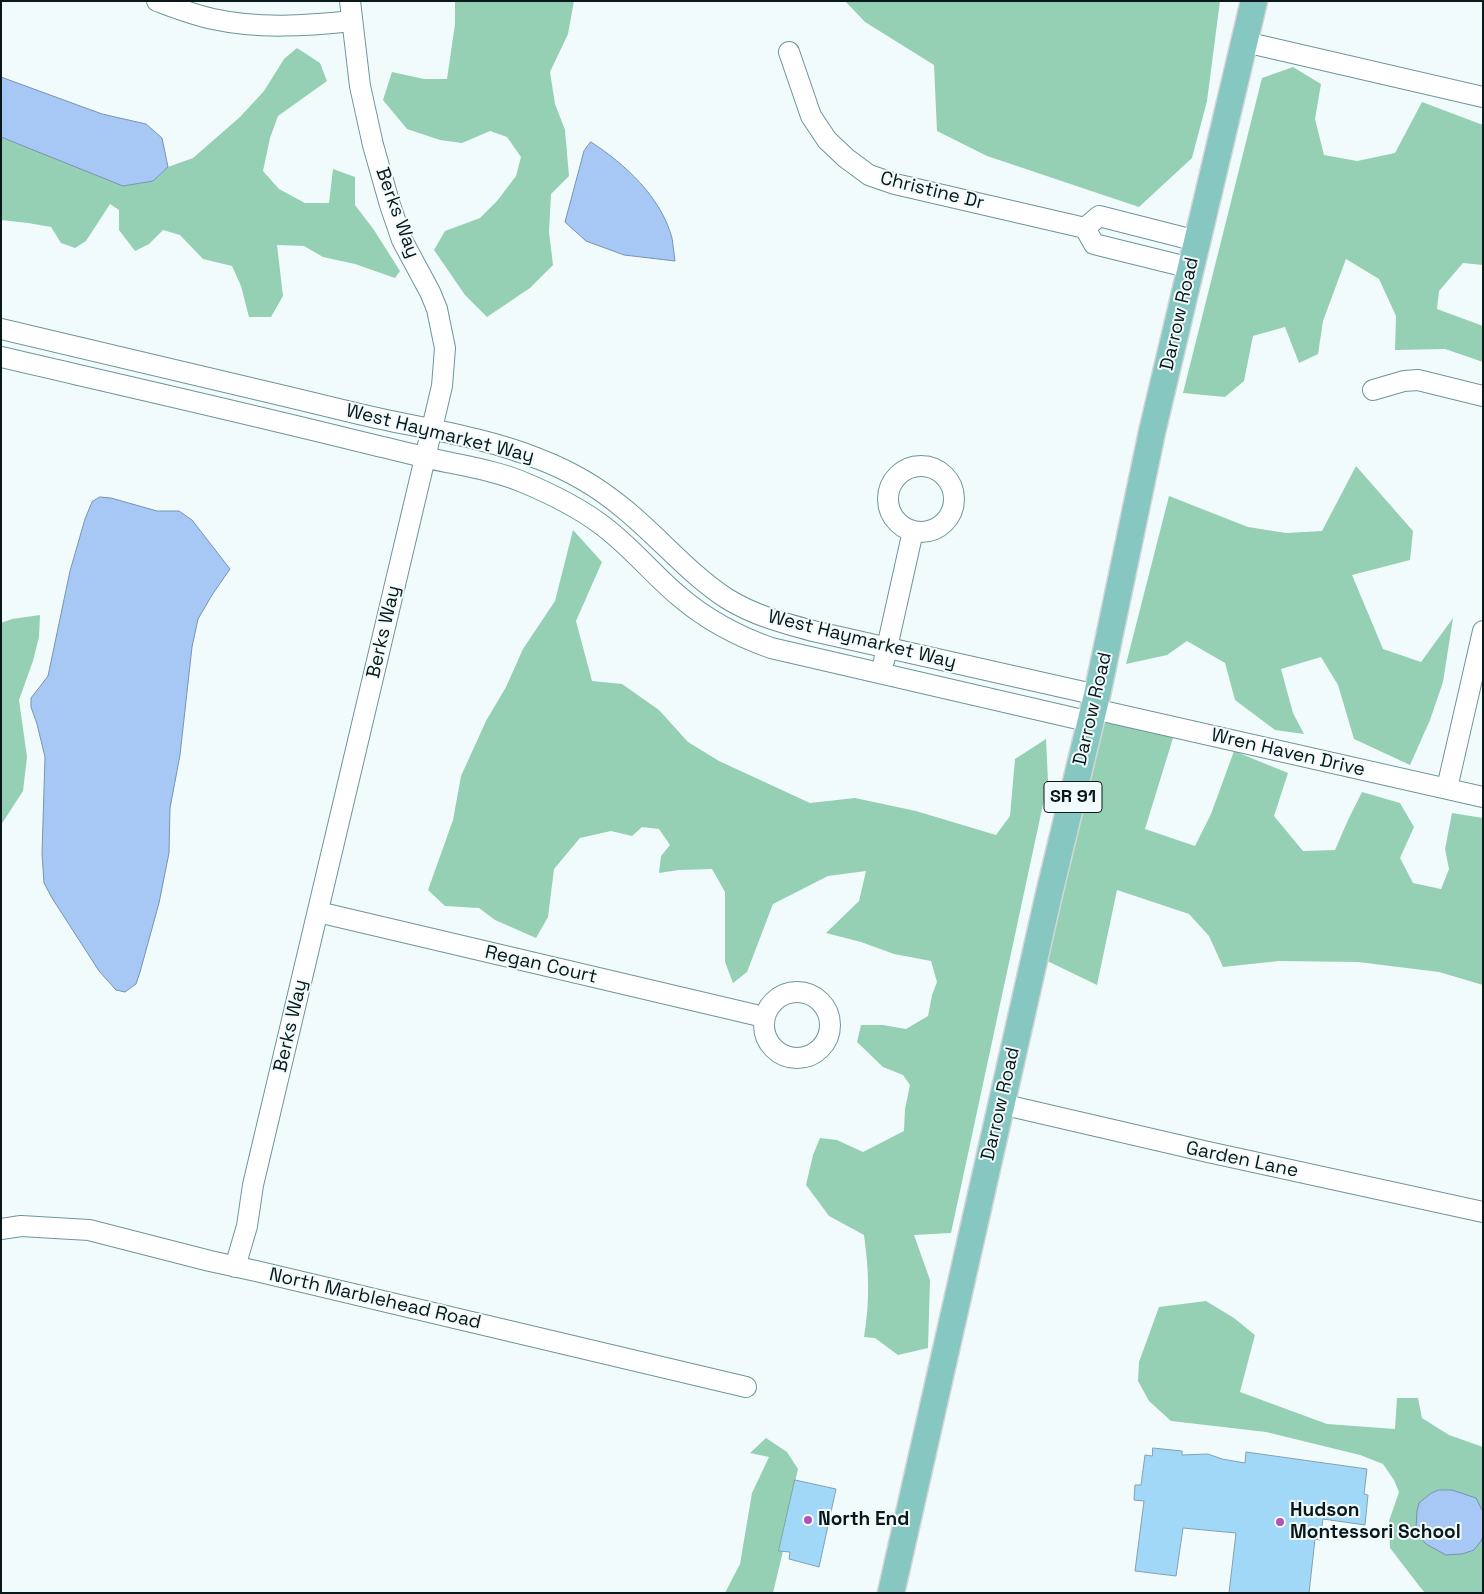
<!DOCTYPE html>
<style>
body{margin:0}
#map{position:relative;width:1484px;height:1594px;overflow:hidden;background:#f2fbfc;font-family:"Space Grotesk",sans-serif}
canvas{display:block}
.frame{position:absolute;inset:0;border:2px solid #08181b;pointer-events:none}
</style>
<div id="map">
<canvas width="1484" height="1594"></canvas>
<div class="frame"></div>
</div>
<script>
const c = document.querySelector('canvas').getContext('2d');
c.lineJoin = 'round';
function fill(path, color) { c.fillStyle = color; c.fill(path, 'evenodd'); }
function stroke(path, color, width, dash) { c.strokeStyle = color; c.lineWidth = width; c.lineCap = dash ? 'butt' : 'round'; c.setLineDash(dash || []); c.stroke(path); }
function label(font, color, halo, rows, align = 'center') {
  c.font = font + ' "Space Grotesk",sans-serif'; c.lineWidth = 4; c.setLineDash([]); c.textBaseline = 'middle'; c.strokeStyle = halo; c.fillStyle = color; for (const [text, x, y, turn = 0] of rows) {
    c.save(); c.translate(x, y); c.rotate((+turn || 0) * Math.PI / 180); c.textAlign = isNaN(turn) ? turn : align; if (halo) c.strokeText(text, 0, 0); c.fillText(text, 0, 0); c.restore();
  }
}
const forest = new Path2D(`
 M455,1h119l-6,33 -18,38 5,32 10,26 4,46 -18,18 -2,38 4,33 -23,23 -43,29 -22,-22 -31,-45 11,-19 35,-13 17,-17 19,-25 5,-19 -14,-20 -17,-6 -28,12 -22,-3 -33,-11 -24,-29 9,-28 32,7h23l8,-55z
 M845,1h375l-13,100 -15,57 -53,49 -152,-51 -50,-25 -3,-66 -69,-43z
 M297,48l23,15 7,18 -49,35 -8,22 -7,33 16,18 26,14h24l4,-34 22,8v28l19,25 26,41 -5,7 -40,-14 -32,-7 -19,-11 -27,-1 6,51 -12,21h-22l-8,-31 -9,-20 -29,-7 -23,-24 -17,-5 -14,14 -14,7 -16,-21v-20l-9,-6 -24,37 -11,7 -14,-5 -10,-16 -23,-4 -27,-3v-83l122,49 30,-5 15,-14 25,-9 47,-41 24,-26 20,-32z
 M1293,67l28,17 -6,35 9,36 33,6 38,-8 27,-51 61,23v140l-20,-2 -24,28 -2,18 46,17v36l-38,-13 -50,1 1,-34 -17,-37 -33,-20 -23,62 -5,33 -19,9 -14,-36 -32,9 -9,45 -19,16 -42,-4 79,-315z
 M1356,466l57,65 -3,29 -58,15 31,74 38,13 32,-44 -10,64 -13,38 -20,45 -56,-26 -16,-54 -17,-28 -40,12 12,44 11,21 -29,-4 -40,-30 -10,-37 -38,-22 -20,14 -41,9 43,-168 79,31 38,6 36,-2z
 M573,530l29,32 -26,59 16,60 30,3 37,26 29,32 31,19 91,42 45,-5 61,13 80,24 14,-19 5,-57 31,-20 2,42 -97,452 -37,2 16,45 -2,68 -30,7 -23,-17 -11,-1c6,-37 5,-65 0,-102l-35,-19 -23,-31 7,-30 7,-17 17,2 26,12 41,-21 1,-22 5,-24 -7,-10 -20,-8 -26,-25 4,-17h22l23,4 22,-13 4,-21 5,-13 -6,-21 -37,-7 -33,-12 -35,-9 33,-32 7,-30 -38,5 -55,28 -26,68 -14,11 -8,-21v-70l-13,-23 -33,1 -20,3 2,-17 9,-11 -11,-16 -17,-2 -10,9 -21,-5 -31,7 -26,31 -6,48 -12,21 -41,-18 -16,-12 -34,-2 -17,-16 25,-70 8,-44 25,-55 20,-34 17,-38 32,-48z
 M40,615l-1,22 -6,24 -14,39 8,57 -4,34 -22,34v-202l11,-4z
 M1094,709l79,29 -28,91 50,17 16,-32 23,-63 54,22 -14,43 29,35 32,-1 13,-30 14,-28 38,11 14,24 -14,31 13,25 28,6 8,-20 -4,-20 7,-36 31,5v167l-44,-13 -81,-10 -79,-1 -56,6 -14,-31 -20,-22 -72,-24 -20,95 -62,-30z
 M1206,1301l28,17 21,17 -15,57 87,32 68,5 2,-31h21l4,20 27,17 34,12v146h-58l-5,-6 -30,-39 -1,-27 10,-29 -5,-12 -11,-16 -23,-9 -94,-23 -95,-11 -22,-20 -11,-20 1,-19 20,-55z
 M766,1438l21,14 11,17 -19,81 4,1 -10,42h-48l15,-29 12,-71 17,-36 -19,-4z`);
const water = new Path2D(`
 M1,77l101,37 44,10 16,14 6,29 -15,14 -30,5 -122,-49z
 M591,142c34,22 70,55 81,96 1,7 2,15 3,23l-51,-6 -38,-14 -21,-19 19,-71z
 M100,497l11,1 46,13h22l13,9 38,49 -18,26 -14,24 -6,28 -12,108 -10,53 -1,45 -10,50 -19,69 -4,12 -11,8 -9,-2 -17,-19 -47,-73 -8,-15 -2,-29 3,-97 -8,-33 -6,-17v-9l17,-22 22,-105 15,-52 7,-17z
 M1439,1490h13l24,8 7,14v24l-2,5 -7,9 -12,4 -16,1 -20,-11 -7,-8 -3,-7 1,-18 2,-8 11,-9z`);
const building = new Path2D(`
 M1153,1448l29,3v4l26,-1 14,5 23,4 1,-11 121,17 -3,25 4,1 -3,30 -42,-6 -3,21 -5,-1 -6,54h-80l7,-60 -53,-5 -7,48 -41,-5 9,-70 -10,-1 1,-15h6l4,-30 7,1z
 M795,1480l41,9 -17,78 -30,-8 1,-7 -11,-1z`);
const minor = new Path2D(`
 M157,1c19,7 37,14 56,18 45,10 93,7 139,2
 M1245,42l238,55
 M789,52l22,64 16,24 19,18 23,17 26,9 190,44
 M1191,268l-97,-24 -9,-16 14,-12 98,25
 M1,329c120,28 239,56 358,85 59,14 124,22 180,45 29,11 60,29 84,49 36,29 65,65 103,90 27,17 57,25 87,33l284,64
 M1,357c125,29 249,57 373,88 26,6 52,13 78,18 24,5 50,10 73,20 26,11 51,23 74,40 30,21 53,51 81,74 27,23 57,39 91,51l320,74
 M1373,390l31,-9 14,-1 65,16
 M888 499a33 33 0 1 1 66 0a33 33 0 1 1-66 0Z
 M884,661l29,-130
 M1094,709l389,88
 M1447,788l36,-157
 M318,912l446,105
 M764 1025a33 33 0 1 1 66 0a33 33 0 1 1-66 0Z
 M1001,1104l207,48 275,60
 M1,1229l20,-3 68,4 121,31 46,10 490,116
 M235,1267l12,-41 6,-41 189,-799 3,-38 -8,-39 -7,-17 -28,-52 -12,-35 -17,-60 -13,-59 -10,-85`);
const major = new Path2D(`
 M891,1593l158,-699 48,-199 55,-263 102,-431`);
const markers = [
 [808,1520,5,"#b252ba"],
 [1280,1522,5,"#b252ba"]
];
const shields = [
 [1073,797,58]
];
const shieldNames = [
 ["SR 91",1073,797]
];
const streetNames = [
 ["Christine Dr",932,191,14],
 ["Berks Way",397,213,70],
 ["Darrow Road",1180,314,-77],
 ["West Haymarket Way",440,434,14],
 ["Berks Way",384,632,-77],
 ["West Haymarket Way",862,640,14],
 ["Darrow Road",1093,709,-77],
 ["Wren Haven Drive",1288,753,13],
 ["Regan Court",541,965,13],
 ["Berks Way",291,1026,-77],
 ["Darrow Road",1001,1104,-77],
 ["Garden Lane",1242,1160,12],
 ["North Marblehead Road",375,1299,13]
];
const poiNames = [
 ["Hudson",1290,1511],
 ["Montessori School",1290,1533],
 ["North End",818,1520]
];
fill(forest, '#95d0b5');
fill(water, '#a7c8f4');
stroke(water, '#7793b3', 1);
fill(building, '#a1d8f7');
stroke(building, '#81a1b3', 1);
stroke(minor, '#6d959c', 22);
stroke(major, '#d3d5d6', 29);
stroke(minor, '#fff', 20);
stroke(major, '#87c7c2', 26);
for (const [x, y, r, color] of markers) { const dot = new Path2D(); dot.arc(x, y, r, 0, 2 * Math.PI); c.fillStyle = color; c.fill(dot); stroke(dot, '#f2fbfc', 2); }
for (const [x, y, w] of shields) { const box = new Path2D(); box.roundRect(x - w / 2, y - 15.5, w, 31, 4); c.fillStyle = '#f2fbfc'; c.fill(box); stroke(box, '#08181b', 1); }
label('bold 18px', '#08181b', null, shieldNames);
label('19px', '#08181b', '#f2fbfc', streetNames);
label('bold 19px', '#08181b', '#f2fbfc', poiNames, 'left');
</script>
